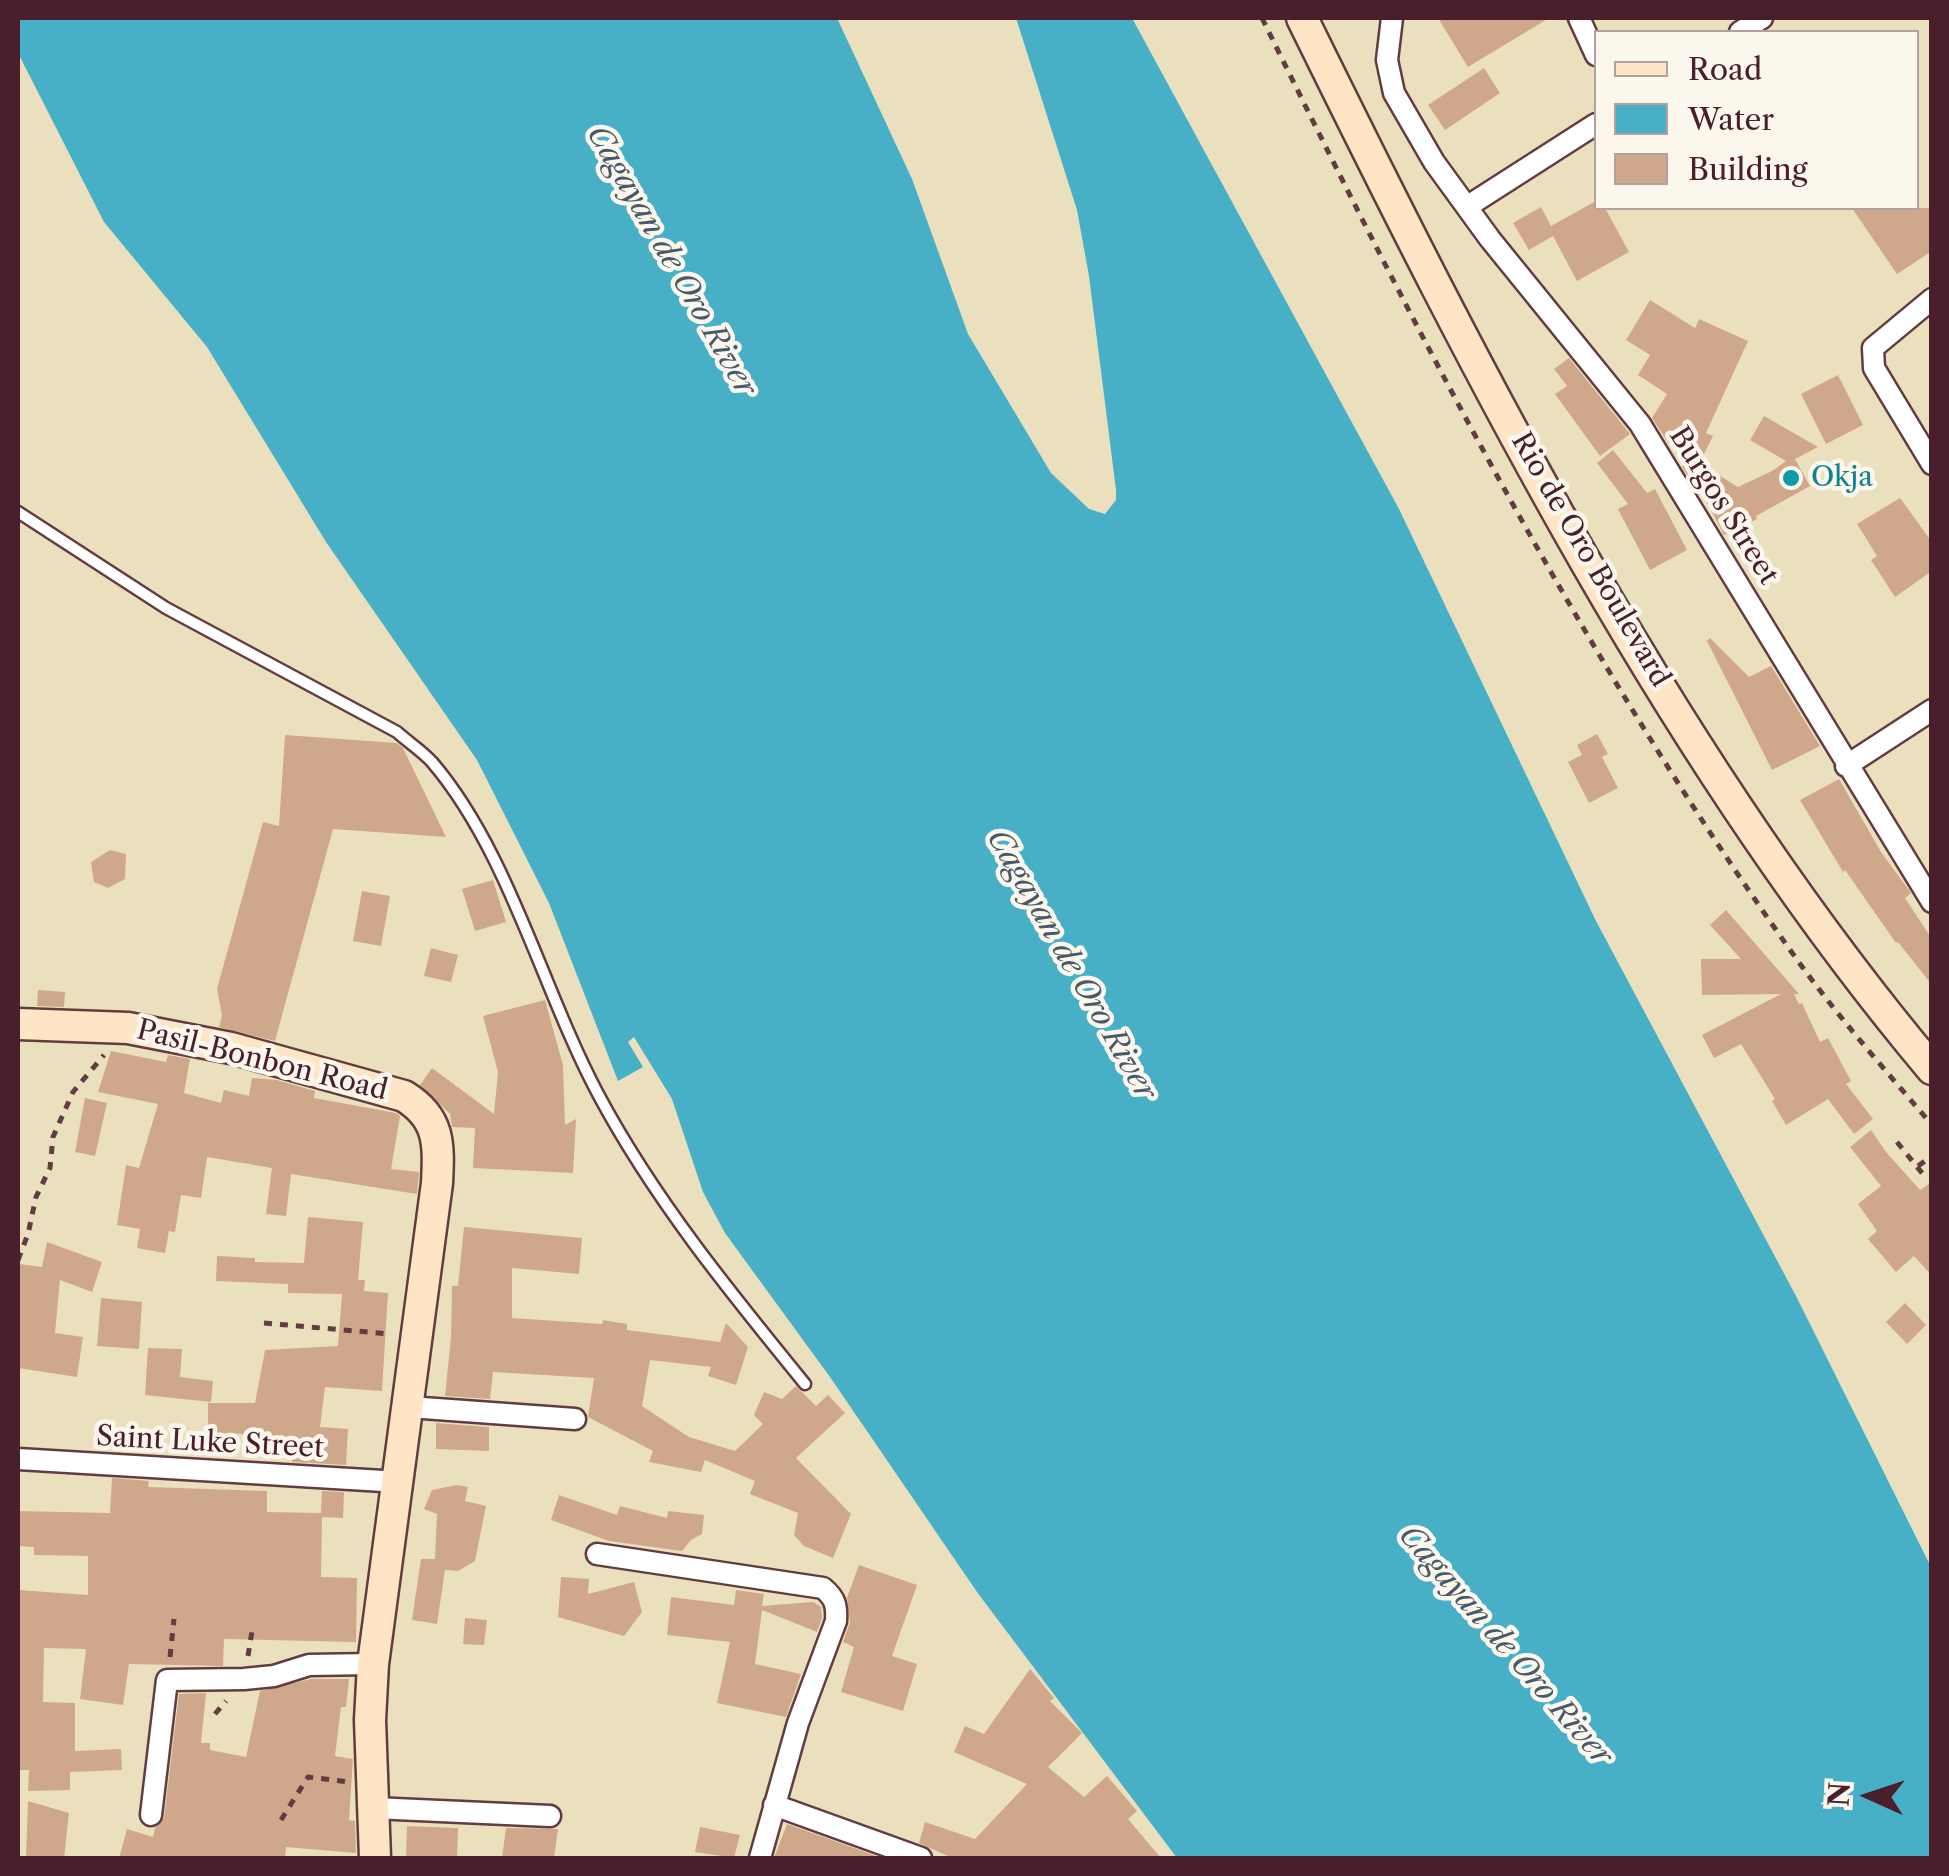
<!DOCTYPE html>
<style>
body{margin:0}
#map{position:relative;width:1949px;height:1876px;overflow:hidden;background:#ebe0bd;font-family:"Libre Caslon Text",serif}
canvas{display:block}
.frame{position:absolute;inset:0;border:20px solid #4a1f2b;pointer-events:none}
.legend{position:absolute;left:1594px;top:30px;width:325px;height:180px;box-sizing:border-box;background:#fbf7ec;border:2px solid #b4a19f;margin:0;padding:12px 18px;list-style:none;font-size:30px;color:#4a1f2b}
.legend li{display:flex;align-items:center;gap:20px;height:50px}
.legend b{width:50px;border:2px solid #b4a19f}
.north{position:absolute;left:1819px;top:1746px;width:100px;height:100px;-webkit-text-stroke:8px #fbf7ec;paint-order:stroke;rotate:273deg;font-size:28px;font-weight:700;line-height:40px;text-align:center;color:#4a1f2b}
.north::after{content:'';display:block;margin:auto;width:35px;height:45px;background:#4a1f2b;clip-path:polygon(50% 0,100% 100%,50% 72%,0 100%)}
</style>
<div id="map">
<canvas width="1949" height="1876"></canvas>
<div class="frame"></div>
<ul class="legend">
<li><b style="height:12px;background:#fde5c5"></b>Road</li>
<li><b style="height:28px;background:#47b0c6"></b>Water</li>
<li><b style="height:28px;background:#cfa88c"></b>Building</li>
</ul>
<div class="north">N</div>
</div>
<script>
const c = document.querySelector('canvas').getContext('2d');
c.lineJoin = 'round';
function fill(path, color) { c.fillStyle = color; c.fill(path, 'evenodd'); }
function stroke(path, color, width, dash) { c.strokeStyle = color; c.lineWidth = width; c.lineCap = dash ? 'butt' : 'round'; c.setLineDash(dash || []); c.stroke(path); }
function label(font, color, halo, rows, align = 'center') {
  c.font = font + ' "Libre Caslon Text",serif'; c.lineWidth = 9; c.setLineDash([]); c.textBaseline = 'middle'; c.strokeStyle = halo; c.fillStyle = color; for (const [text, x, y, turn = 0] of rows) {
    c.save(); c.translate(x, y); c.rotate((+turn || 0) * Math.PI / 180); c.textAlign = isNaN(turn) ? turn : align; if (halo) c.strokeText(text, 0, 0); c.fillText(text, 0, 0); c.restore();
  }
}
const water = new Path2D(`
 M18,18h819l75,161 56,155 83,139 38,36 16,5 11,-14v-10l-27,-214 -12,-66 -61,-192h116l267,491 197,412 200,375 135,271v291h-754l-200,-266 -147,-215 -105,-144 -22,-41 -31,-93 -38,-62 -6,5 15,25 -25,14 -69,-178 -72,-143 -151,-218 -119,-195 -103,-125 -86,-169z`);
const building = new Path2D(`
 M1438,18h111l-81,49z
 M1484,68l16,25 -55,37 -17,-25z
 M1596,201v7h9l24,44 -52,29 -24,-45 -24,14 -16,-27 28,-16 10,19z
 M1852,208h80v43l-35,23z
 M1650,300l45,28 4,-9 49,22 -42,92 7,3 -12,24 -32,-16 -17,-26 15,-24 -29,-19 12,-20 -24,-15z
 M1569,358l61,76 -30,22 -45,-62 12,-8 -13,-17z
 M1838,375l25,50 -37,19 -25,-50z
 M1764,416l54,31 -23,12 15,27 -54,30 1,3 -33,16 -24,-46 -6,-3 -12,-19 6,-11 50,31 34,-16 14,-10 -36,-21z
 M1613,450l34,43 8,-4 32,61 -37,20 -32,-61 10,-5 -31,-41z
 M1900,498l32,44v29l-37,26 -24,-37 6,-4 -20,-32z
 M1710,638l39,39 22,-11 49,80 -48,24 -65,-129z
 M1597,734l11,20 -6,3 16,31 -29,15 -21,-41 14,-7 -5,-10z
 M285,735l112,8 6,5 43,89 -113,-8 -58,212 -56,-14 3,-11 -5,-27 46,-167 16,4z
 M1839,779l42,73 30,41 -6,5 27,41v46l-34,-43 -2,1 -51,-73 -2,2 -43,-72z
 M110,850l16,4 -1,25 -17,9 -14,-6 -3,-20z
 M493,880l13,42 -31,9 -13,-42z
 M362,891l28,5 -9,50 -28,-5z
 M1726,910l73,84h-5l5,10 3,-1 18,39 8,-4 23,43 -5,3 27,35 -19,15 -26,-35 -42,26 -14,-24 3,-2 -34,-55 -27,14 -12,-23 79,-41 -79,1 -1,-36h40l-31,-34z
 M431,948l27,7 -7,27 -27,-6z
 M38,990l27,2 -1,15 -27,-1z
 M545,1000l18,65 2,60 11,-6 -3,54 -100,-5 2,-40 -23,-1 -2,-13 -30,-29 12,-17 62,46 4,-42 -15,-56z
 M111,1051l55,11 2,-7 22,4 -6,34 37,10 3,-13 25,6 3,-18 25,2 38,11 -1,7 82,15 4,3 -9,53 28,3 -2,22 -126,-20 -5,42 -20,-2 6,-46 -65,-11 -6,41 -20,-3 -6,37 -6,-1 -4,22 -28,-5 3,-19 -23,-4 9,-60 13,3 19,-64 -60,-12z
 M85,1098l22,5 -12,53 -20,-4z
 M1871,1130l15,22 34,38 12,-8v94l-18,-20 -18,16 -28,-33 9,-8 -19,-27 23,-18 -31,-39z
 M308,1217l55,5 -5,58h7l-1,11 24,2 -6,98 -57,-4 -5,40 28,2 -2,36 -54,-3v-23l-61,-6v6h-23v-36h47l10,-53 73,-4 4,-52 -54,-1v-9l-72,-3 1,-25 38,2v4l49,1z
 M464,1227l118,11 -3,36 -67,-6v50l90,6 1,-4 24,4v6l93,12 6,-19 22,24 -12,38 -28,-9 3,-9 -61,-7 -8,46 47,31 46,14 28,-27 -9,-9 10,-23 18,7 14,-13 20,20 12,-11 17,18 -49,45 55,56 -18,44 -29,-12 -10,-11 4,-22 -48,-19 5,-13 -50,-21 -4,12 -52,-10 4,-11 -65,-34 6,-39 -101,-6 -3,27 -45,-3 6,-58 1,-52h6z
 M47,1242l55,20 -10,30 -32,-12 -5,53 28,4 -6,40 -59,-9 1,-104 23,3z
 M101,1298l41,4 -3,47 -42,-3z
 M1905,1303l21,22 -19,19 -21,-22z
 M148,1348l34,1 -2,28 33,4 -2,21 -66,-7z
 M436,1423l53,4v24l-53,-2z
 M112,1478l37,3 -1,6 119,4v21l54,1 1,-22 22,1 -1,26 -21,-1 -1,60 36,1 -1,64 -132,-3 -1,27 -94,-2 -6,41 -43,-6 6,-50 -42,-1 -1,54 32,1v48l46,-2 1,21 -52,2v18l-42,1 1,-21h-11v-180l70,5v-39l-54,-1v-8l-16,-1v-35l92,2z
 M457,1485l11,2 -3,14 21,5 -11,55 -17,10 -13,-1 -8,54 -25,-4 9,-61h14l2,-45 -13,-5 8,-19z
 M559,1495l58,20 3,-9 47,12 1,-7 36,4 -2,19 -11,6 -9,11 -73,-10 -58,-21z
 M859,1565l58,20 -25,71 25,8 -14,47 -62,-19 13,-45 -11,-5 7,-20 -3,-24z
 M561,1577l28,2 -1,15 46,-12 8,30 -18,24 -66,-19z
 M736,1590l28,4 -2,12 51,-4 8,5 1,11 -5,14 -55,-22 -7,54 46,10 -15,43 -69,-14 13,-61 -63,-7 4,-38 63,8z
 M465,1618l22,2 -3,25 -21,-1z
 M1030,1669l24,29 -4,3 32,32 -34,34 36,30 23,-21 30,35 -9,8 33,39h-209l-33,-15 6,-21 50,17 52,-55 -73,-32 11,-26 19,8z
 M311,1679h38l-3,28h-5l-6,49 18,3 -4,61 6,1 1,32 -70,-6 -1,11h-166l8,-29 26,8 2,-9 9,-10 15,-124 27,-1 -5,50h9v7l36,7 14,-66z
 M28,1801l41,12 -5,45h-38z
 M787,1824l95,34h-108z
 M407,1826l51,2 -1,30h-51z
 M700,1827l40,8 -6,23 -39,-6z
 M506,1828l52,1 -4,29h-52z`);
const path = new Path2D(`
 M1262,18c159,324 326,649 536,943 41,57 89,111 134,164
 M1897,1142l29,36
 M1918,1166l14,-10
 M18,1260l10,-26 8,-37 14,-29 3,-31 20,-45 31,-37
 M264,1323l126,11
 M248,1656l5,-31
 M170,1657l4,-38
 M215,1714l11,-13
 M281,1820l27,-43 41,5`);
const lane = new Path2D(`
 M18,512l148,96 231,124c11,10 25,19 35,30 77,90 110,227 166,332 56,105 132,198 207,290`);
const street = new Path2D(`
 M1392,18l-5,42 7,33 40,69 56,77 150,185 292,478
 M1579,18l17,37
 M1740,32l22,-14
 M1468,206l128,-82
 M1932,299l-59,49 1,20 58,96
 M1846,766l86,-56
 M409,1407l166,12
 M18,1459l382,23
 M597,1554l226,34c12,10 14,17 13,33l-38,102 -38,135
 M774,1805l147,53
 M373,1808l177,8
 M151,1815l16,-135 77,-1 30,-3 35,-11 64,-1`);
const secondary = new Path2D(`
 M1302,18c177,360 371,743 630,1051
 M18,1024l110,4 103,20 173,48c36,22 35,48 33,87l-64,481 -3,56 5,138`);
const markers = [
 [1791,478,10,"#0f9aa8"]
];
const cultureNames = [
 ["Okja",1811,478]
];
const streetNames = [
 ["Burgos Street",1723,506,58],
 ["Rio de Oro Boulevard",1590,560,60],
 ["Pasil-Bonbon Road",262,1061,14],
 ["Saint Luke Street",210,1443,3]
];
const waterNames = [
 ["Cagayan de Oro River",671,261,60],
 ["Cagayan de Oro River",1071,965,60],
 ["Cagayan de Oro River",1505,1646,49]
];
fill(water, '#47b0c6');
fill(building, '#cfa88c');
stroke(lane, '#623c41', 15);
stroke(street, '#623c41', 25);
stroke(secondary, '#623c41', 35);
stroke(path, '#623c41', 5, [8, 8]);
stroke(lane, '#fff', 10);
stroke(street, '#fff', 20);
stroke(secondary, '#fde5c5', 30);
for (const [x, y, r, color] of markers) { const dot = new Path2D(); dot.arc(x, y, r, 0, 2 * Math.PI); c.fillStyle = color; c.fill(dot); stroke(dot, '#fbf7ec', 4); }
label('28px', '#0d838f', '#fbf7ec', cultureNames, 'left');
label('28px', '#4a1f2b', '#fbf7ec', streetNames);
label('italic 30px', '#495969', '#fbf7ec', waterNames);
</script>
